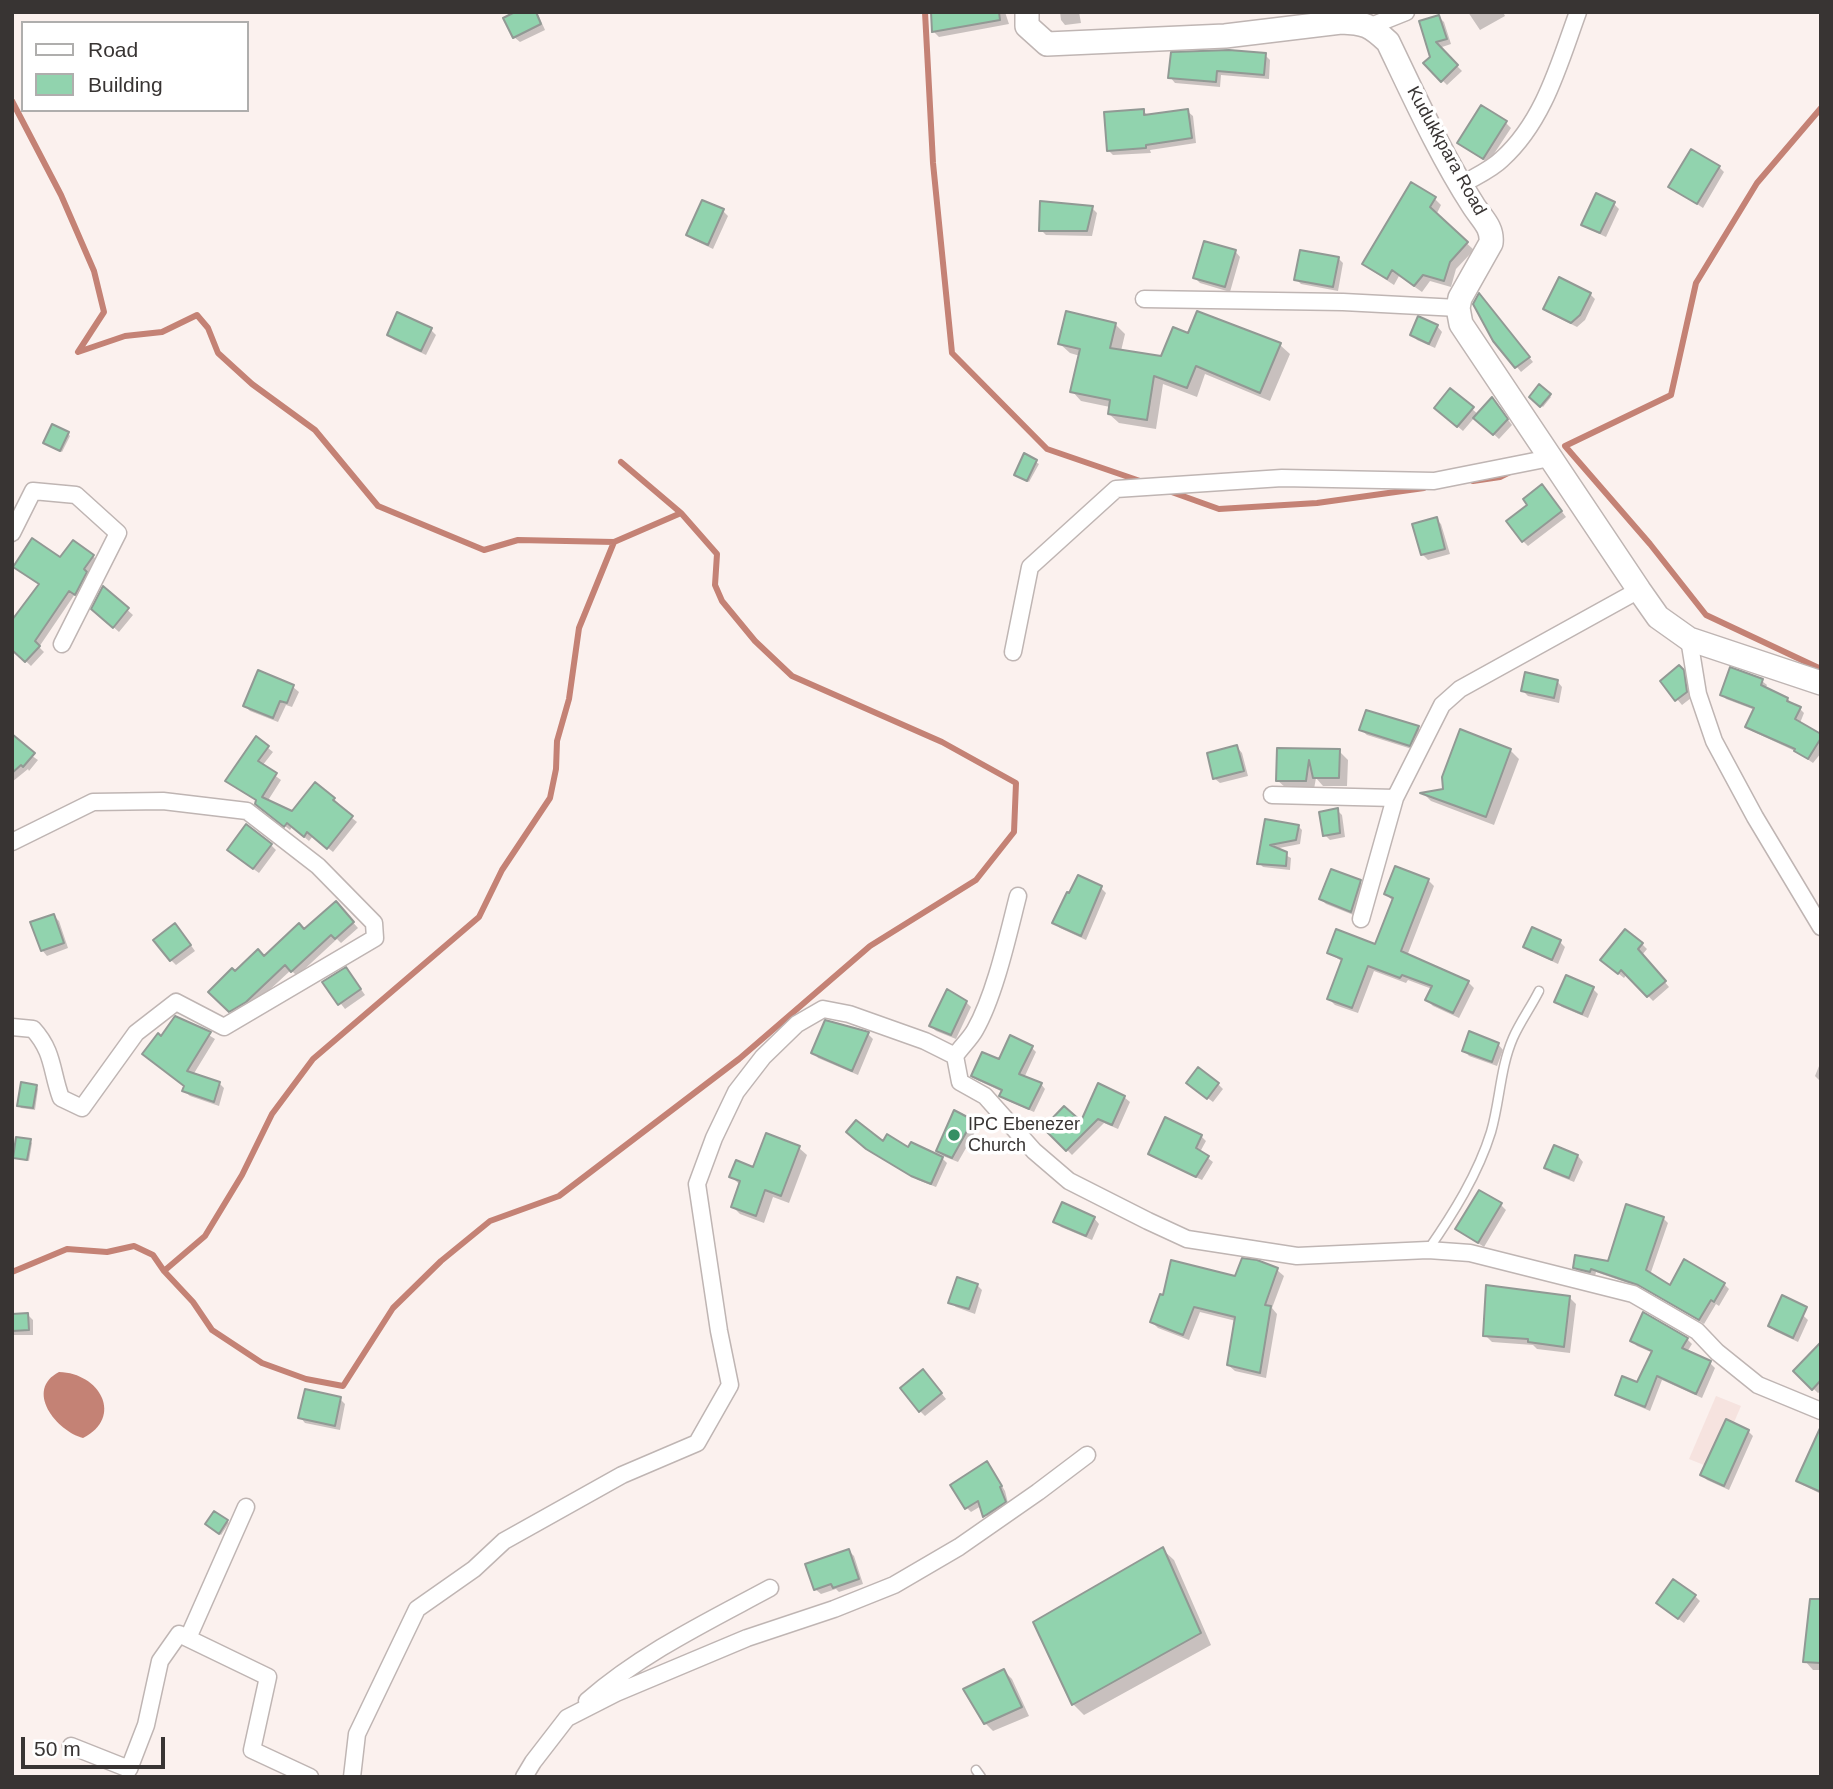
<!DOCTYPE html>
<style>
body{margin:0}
#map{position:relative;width:1833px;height:1789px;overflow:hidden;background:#fbf1ee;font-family:Arial,sans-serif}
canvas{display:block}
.frame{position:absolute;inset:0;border:14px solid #383433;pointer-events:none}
.legend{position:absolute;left:21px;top:21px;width:228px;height:91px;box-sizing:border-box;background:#fff;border:2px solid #afaead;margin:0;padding:9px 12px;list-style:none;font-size:21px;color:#383433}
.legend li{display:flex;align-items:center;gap:14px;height:35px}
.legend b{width:35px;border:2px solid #afaead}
.scale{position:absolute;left:21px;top:1737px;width:144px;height:32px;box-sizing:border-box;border:4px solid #383433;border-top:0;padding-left:9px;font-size:21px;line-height:24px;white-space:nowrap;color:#383433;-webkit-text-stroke:5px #fff;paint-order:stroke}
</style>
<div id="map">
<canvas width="1833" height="1789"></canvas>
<div class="frame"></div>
<ul class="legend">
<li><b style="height:9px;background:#fff"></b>Road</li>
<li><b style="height:19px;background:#91d3ae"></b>Building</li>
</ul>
<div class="scale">50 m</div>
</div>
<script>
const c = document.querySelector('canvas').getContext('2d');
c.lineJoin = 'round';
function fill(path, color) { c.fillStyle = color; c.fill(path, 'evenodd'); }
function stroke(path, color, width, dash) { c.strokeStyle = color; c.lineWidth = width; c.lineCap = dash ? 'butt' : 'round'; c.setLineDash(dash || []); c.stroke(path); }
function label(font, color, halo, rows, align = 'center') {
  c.font = font + ' Arial,sans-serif'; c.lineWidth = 7; c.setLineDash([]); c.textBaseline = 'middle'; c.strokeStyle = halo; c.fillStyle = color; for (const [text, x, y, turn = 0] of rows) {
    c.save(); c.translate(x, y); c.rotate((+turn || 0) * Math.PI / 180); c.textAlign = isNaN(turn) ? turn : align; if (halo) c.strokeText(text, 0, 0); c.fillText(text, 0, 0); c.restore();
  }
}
const built = new Path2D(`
 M1716,1396l25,10 -27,63 -25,-10z`);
const water = new Path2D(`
 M59,1372c41,1 65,45 24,66 -27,-7 -59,-48 -24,-66z`);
const shadow = new Path2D(`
 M509,12h28l8,18 -25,12 -6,-5z
 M933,12h72l4,12 -70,13 -5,-5z
 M1060,12h19l2,11 -16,2 -4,-5z
 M1468,12h35l2,4 -25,14z
 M1439,17l5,5 7,22 -12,4 23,23 -15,14 -22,-22 7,-6z
 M1265,55l5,5 -1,19 -48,-4 -1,12 -45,-4 -5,-6z
 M1143,111l6,5 38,-5 6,5 3,27 -46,7 1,3 -38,2 -5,-5z
 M1506,123l5,5 -23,35 -23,-15z
 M1719,167l5,5 -21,36 -33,-22z
 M1435,199l6,6 -5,10 38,35 -18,19 -5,18 -21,-6 -8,11 -23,-16 -5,9 -23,-15 -7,-6z
 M1614,204l5,5 -13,28 -17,-8 -6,-5z
 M1092,208l5,5 -5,23 -46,-1 -5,-5z
 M723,211l5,5 -15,33 -19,-9 -6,-5z
 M1235,251l5,6 -10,35 -30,-9 -5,-5z
 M1338,258l5,5 -5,28 -37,-7 -5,-5z
 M1590,294l5,5 -10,21 -8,7 -26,-13 -5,-5z
 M1483,300l50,62 -12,10 -26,-32z
 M1115,324l10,10 -4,17 41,7 27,-23 91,10 10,9 -20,47 -65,-27 -8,23 -34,-13 -7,45 -37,-6 -10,-9 1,-7 -29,-6 -9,-10 8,-35 -10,-3 -10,-9z
 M1437,326l5,6 -7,16 -18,-8 -5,-6z
 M431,330l5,5 -10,20 -32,-15 -5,-6z
 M1540,387l11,10 -8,10 -12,-10z
 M1497,405l15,20 -13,14 -24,-22 -12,14 -21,-18 30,-4 7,6z
 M68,434l2,2 -8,16 -14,-7z
 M1025,456l14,8 -10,18 -11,-5z
 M1547,492l19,25 -38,29 -5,-5z
 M1436,519l5,5 9,30 -22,6 -6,-6z
 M93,556l5,5 -18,38 -5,-5 -36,53 5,5 -13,14 -19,-18 48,-89z
 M104,589l29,26 -14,17 -20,-18z
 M1684,672l4,5 3,21 -9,7 -20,-24z
 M259,673l34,14 6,5 -7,15 -6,-2 -8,17 -28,-11 -5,-5z
 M1557,681l5,6 -3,16 -31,-7 -5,-5z
 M1762,681l5,4 -2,4 22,10 13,10 4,4 -4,10 21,13v17l-8,10 -16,-11 -45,-21 -5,-5 8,-16 -29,-11 -4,-5z
 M1367,712l51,16 6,5 -9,17 -48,-15 -6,-5z
 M257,739l16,13 -11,14 19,14 -14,22 25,11 42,-14 5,5 -2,2 20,16 -24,30 -20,-16 -4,5 -17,-14 -2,3 -28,-22 -5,-7 -29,-20z
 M12,742l26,18 -9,11 -1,-2 -16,13z
 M1237,747l5,6 6,23 -28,7 -6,-5z
 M1278,750l61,1 9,9 -1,26h-24l-7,-8 -2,11 -28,-1 -9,-8z
 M1510,750l9,9 -25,66 -63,-24 -7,-7 21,-3z
 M1337,810l5,5 3,22 -15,3 -5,-5z
 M1266,821l32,5 4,4 -2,14 -26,5 17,9 -1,12 -27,-3 -4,-4z
 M271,845l5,5 -17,23 -25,-18z
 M1428,880l6,6 -27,70 61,26 6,6 -15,30 -26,-12 -6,-6 5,-11 -24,-9 -2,3 -32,-12 -16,42 -23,-8 -6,-6 14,-37 -14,-9 47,-6 17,-46 -7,-7z
 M1360,882l5,5 -9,29 -30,-12 -5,-5z
 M1101,888l5,5 -20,47 -26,-12 -6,-5z
 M341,909l17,19 -17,15 -4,-4 -40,37 -6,-6 -40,37 -16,9 -24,-24 24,-19 29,-15z
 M54,916l5,5 9,27 -21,8 -5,-6z
 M1533,929l27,13 5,5 -7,17 -28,-13 -5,-5z
 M180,930l15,21 -19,14 -5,-5z
 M1642,944l5,5 -5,6 27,32 -16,14 -26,-27 -3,4 -16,-13z
 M351,975l14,20 -20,14 -21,-27z
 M1593,989l5,5 -10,24 -26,-11 -6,-5z
 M966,1002l5,5 -15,32 -20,-8 -5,-5z
 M188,1022l27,17 -22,36 26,8 5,5 -5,18 -29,-10 -6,-5 2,-4 -25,-49z
 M868,1034l5,5 -15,36 -40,-17 -5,-6z
 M1498,1044l5,6 -6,16 -28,-10 -5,-6z
 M1032,1048l4,4 -12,26 17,6 4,5 -11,23 -28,-12 -5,-4 2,-4 -26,-12 -4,-4z
 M1821,1061v21l-6,-6z
 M1218,1084l5,5 -10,13 -19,-14z
 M36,1086l2,3 -3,21 -14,-2 -2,-3z
 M1124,1097l6,5 -12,27 -14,-6 -32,32 -26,-27 36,-5z
 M955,1113l23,14 -20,35 -15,-6 -5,-5z
 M1201,1136l5,5 -6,11 13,10 -11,18 -47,-22 -5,-5z
 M852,1137l57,12 33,9 5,5 -11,24 -18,-7 -45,-27z
 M30,1141l2,2 -3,18 -12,-2 -2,-2z
 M1555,1147l23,9 5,6 -9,20 -22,-9 -6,-5z
 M799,1148l8,7 -18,48 -16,-6 -9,26 -24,-9 -7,-7 6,-23 -8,-8 23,-7z
 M1501,1205l5,5 -22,37 -27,-18z
 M1094,1218l5,6 -7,16 -31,-13 -5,-6z
 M1663,1218l5,5 -18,52 21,12 53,-3 5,5 -10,17 -3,-2 -12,20 -59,-35 -49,-17 -1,4 -15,-3 -5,-6 34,-4z
 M1256,1262l21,8 7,6 -12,32 5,6 -11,64 -31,-7 -7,-6 8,-44 -36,-9 -11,28 -31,-12 -6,-6 84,-44z
 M977,1285l5,5 -7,24 -19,-7 -6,-5z
 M1783,1296l25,24 -10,22 -23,-11 -5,-5z
 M1569,1297l7,7 -6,49 -33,-4 -4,-4 -41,-3 -7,-7z
 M12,1315h16l5,5v15h-21z
 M1687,1339l5,5 -5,8 23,11 5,5 -13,30 -40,-18 -12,31 -28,-12 -5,-5 21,-10 15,-31 -16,-7 -5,-5z
 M1821,1344v47l-3,2 -23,-22z
 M928,1376l18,23 -21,17 -5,-5z
 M340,1399l5,5 -5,26 -35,-7 -5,-6z
 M1748,1431l5,5 -24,54 -22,-10 -5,-5z
 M1821,1453v41l-18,-9 -5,-5z
 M991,1468l14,23 4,16 -20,13 -8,-14 -10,6 -4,-4z
 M227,1521l2,2 -8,12 -12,-9z
 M1162,1549l12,11 37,85 -127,70 -11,-11z
 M849,1551l5,5 9,28 -24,8 -3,-3 -15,5 -6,-5z
 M1695,1596l5,5 -16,22 -21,-15z
 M1821,1616v54h-8l-8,-9z
 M1004,1671l8,8 17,37 -36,15 -8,-8z`);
const stream = new Path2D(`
 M925,12l8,151 19,190 95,96 96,33
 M12,101l49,94 33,76 10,41 -26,40 47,-16 37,-4 35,-17 11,13 10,25 34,31 63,46 63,76 106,44 34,-10 96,2
 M1821,108l-64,75 -61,100 -25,112 -106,51 85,98 56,71 115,54
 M1473,481l27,-4 10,-5
 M1166,490l53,19 98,-6 107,-15
 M164,1271l41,-35 37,-61 30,-61 41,-55 166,-142 23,-47 48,-72 6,-29 1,-28 12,-42 10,-71 35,-86 67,-29
 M12,1272l55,-23 40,3 27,-6 19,9 11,16 29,31 19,28 50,33 44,16 37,7 50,-78 48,-47 49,-40 69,-25 180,-137 131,-113 106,-66 38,-48 2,-49 -74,-41 -150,-66 -37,-35 -33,-40 -7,-16 2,-31 -36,-41 -60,-51`);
const building = new Path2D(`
 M515,12h21l5,12 -28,14 -10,-20z
 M931,12h68l1,8 -68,12z
 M1439,15l8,24 -11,3 22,23 -17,17 -18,-19 7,-6 -11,-36z
 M1229,50l37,3 -2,22 -47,-4 -1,11 -48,-4 3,-26z
 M1481,105l26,16 -24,38 -26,-16z
 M1144,109v6l44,-6 4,29 -46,7v3l-39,3 -3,-39z
 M1691,149l29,17 -23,38 -29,-17z
 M1411,182l25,15 -6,10 38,35 -18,20 -6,19 -21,-6 -9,11 -22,-16 -5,9 -25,-15z
 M1596,193l19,9 -15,31 -19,-8z
 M702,200l22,9 -16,36 -22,-10z
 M1040,201l53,5 -6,25h-48z
 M1204,241l32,9 -11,37 -32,-9z
 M1300,250l39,7 -6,30 -39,-7z
 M1559,277l32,16 -11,22 -9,8 -28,-14z
 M1479,293l51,64 -15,11 -22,-27 -20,-37z
 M1066,311l50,12 -6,25 51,8 12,-29 15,6 9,-22 84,32 -21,50 -64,-27 -9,22 -33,-12 -7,44 -39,-6 2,-14 -40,-8 10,-43 -22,-5z
 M397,312l35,16 -11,23 -34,-16z
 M1418,316l20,9 -9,19 -19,-9z
 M1539,384l12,10 -11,13 -11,-10z
 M1450,388l24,19 -17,20 -23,-19z
 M1492,397l16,22 -15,16 -20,-17z
 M52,424l17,8 -9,19 -17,-8z
 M1024,453l13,7 -10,21 -13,-6z
 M1542,484l20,27 -40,31 -16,-21 21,-16 -4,-6z
 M1437,517l8,32 -24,6 -9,-31z
 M32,538l28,19 13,-17 21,15 -10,14 3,3 -12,23 -6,-4 -34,50 5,5 -15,16 -13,-12v-30l27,-36 -26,-17z
 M103,586l26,22 -16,20 -22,-19z
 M1679,665l5,5 3,22 -12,9 -15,-20z
 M1730,667l33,12 -2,6 27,13 -1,3 14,6 -6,12 26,15v4l-13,21 -14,-8 1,-2 -50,-22 9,-19 -34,-13z
 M258,670l36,15 -7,18 -7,-2 -7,17 -30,-12z
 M1525,672l33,8 -4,18 -33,-7z
 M1366,710l53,16 -9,20 -51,-16z
 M1460,729l51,20 -25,68 -66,-24 23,-4 -1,-12z
 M12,734l23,19 -12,14 -2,-2 -9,8z
 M256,736l13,10 -11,15 19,12 -15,24 30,14 23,-29 20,16 -2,2 20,16 -26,33 -20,-17 -3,5 -17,-14 -3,4 -29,-23 1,-4 -31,-19z
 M1237,745l7,26 -31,8 -6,-26z
 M1277,748l63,1 -1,29h-26l-4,-18 -3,21h-30z
 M1338,808l2,25 -17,3 -4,-24z
 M1265,819l34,6 -3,15 -26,5 17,7 -1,14 -29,-2z
 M246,824l26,20 -19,25 -26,-19z
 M1395,866l34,13 -28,72 68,30 -16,32 -28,-13 7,-14 -30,-11 -2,3 -32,-12 -16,42 -25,-9 15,-40 -15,-6 9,-24 39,15 18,-46 -9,-4z
 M1331,869l30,11 -10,32 -32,-13z
 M1078,875l24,11 -21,50 -29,-13 15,-31 2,1z
 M336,901l18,21 -19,17 -4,-4 -40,37 -6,-7 -39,37 -17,10 -21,-20 24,-24 3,3 23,-22 6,7 35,-33 5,6z
 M54,914l10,29 -23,8 -11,-29z
 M175,923l16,22 -21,16 -17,-21z
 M1532,927l29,13 -9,20 -29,-13z
 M1625,929l18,14 -5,6 28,32 -19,16 -26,-27 -3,4 -18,-14z
 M346,967l15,22 -23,16 -16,-23z
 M1566,975l28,12 -12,27 -28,-12z
 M947,989l20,12 -16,34 -22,-9z
 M175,1016l36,16 -24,39 33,11 -6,20 -32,-11 2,-5 -42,-32 16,-21 3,3z
 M825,1020l44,12 -17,39 -41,-18z
 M1469,1031l30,12 -7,19 -30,-11z
 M1010,1035l23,11 -14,28 23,9 -13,26 -30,-13 3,-6 -31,-14 11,-24 17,7z
 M1198,1067l21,16 -12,16 -21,-16z
 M21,1082l16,3 -4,23 -16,-2z
 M1098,1083l27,13 -13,29 -14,-6 -32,32 -23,-23 21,-22 17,15z
 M954,1110l19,10 -21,38 -16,-7z
 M1165,1117l37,18 -6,13 13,8 -13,21 -48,-23z
 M856,1120l27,21 4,-7 21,13 3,-5 32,15 -12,27 -20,-8 -45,-27 -20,-17z
 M766,1133l34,13 -19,50 -16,-6 -9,26 -25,-9 9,-26 -11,-4 7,-17 17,7z
 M16,1137l15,2 -4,21 -14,-2z
 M1554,1145l24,10 -9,23 -25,-10z
 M1479,1190l23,13 -24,40 -23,-14z
 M1062,1202l33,15 -9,19 -33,-14z
 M1626,1204l38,13 -18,53 24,15 14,-26 41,24 -11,19 -3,-2 -12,20 -61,-35 -47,-16 -1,3 -17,-4 2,-13 33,6z
 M1242,1258l15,2 21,8 -13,37 6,1 -11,67 -33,-8 8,-48 -41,-10 -11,28 -33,-13 10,-28 3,1 8,-35 64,16z
 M957,1277l21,7 -9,25 -21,-6z
 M1486,1285l84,11 -6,51 -36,-5v-3l-45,-3z
 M1782,1295l25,12 -14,31 -25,-12z
 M1643,1312l45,26 -6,10 29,13 -15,33 -39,-18 -12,31 -30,-12 7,-19 15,6 15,-31 -22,-10z
 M28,1313l1,17 -17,1v-17z
 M1821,1342v38l-9,10 -19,-19z
 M923,1369l19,24 -23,19 -19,-24z
 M305,1389l36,8 -6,29 -37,-8z
 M1726,1419l23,11 -25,56 -24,-11z
 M1821,1426v66l-25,-11z
 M987,1461l15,25 -2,1 6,15 -23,15 -5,-16 -13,8 -15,-24z
 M214,1511l14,9 -9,14 -14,-10z
 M1163,1547l38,86 -129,72 -39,-83z
 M849,1549l10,30 -26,9 -2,-4 -17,6 -9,-26z
 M1673,1579l23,16 -18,24 -22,-16z
 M1810,1599h11v64l-18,-1z
 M1004,1669l18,38 -38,17 -21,-35z`);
const lane = new Path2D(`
 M1428,1250c25,-36 50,-76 63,-118 9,-31 9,-64 22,-94 7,-16 18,-31 26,-47
 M976,1770l5,7`);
const street = new Path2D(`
 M1371,26l35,-14
 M1461,185c13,-8 30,-15 41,-26 42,-38 57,-95 76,-147
 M1144,299l199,3 115,6
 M12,533l21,-42 43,4 42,38 -56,111
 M1689,639l9,55 16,47 41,76 66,110
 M1013,652l17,-85 86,-78 166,-11 152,3 116,-23
 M1272,795l123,3
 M12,842l81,-40 70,-1 84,10 71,55 56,57 1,15 -151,89 -48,-25 -40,31 -54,75 -21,-10c-10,-27 -7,-46 -28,-69l-21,-2
 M1018,896c-10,39 -23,99 -43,134 -5,9 -14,17 -20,26l5,26 25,14 49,55 35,30 79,40 39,18 110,17 131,-6 42,3 163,41 64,37 20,21 41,33 63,26
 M1361,919l34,-121 47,-93 18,-16 179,-99
 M188,1638l58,-131
 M587,1701c55,-48 120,-79 183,-113
 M71,1746l58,23 17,-44 14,-64 19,-27 89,43 -16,73 58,27
 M352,1777l5,-43 60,-125 57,-40 30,-28 118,-66 75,-32 33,-58 -11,-54 -22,-147 17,-46 22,-46 27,-35 34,-33 26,-15 26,5 76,27 30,15
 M524,1777l9,-15 34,-44 49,-25 131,-55 87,-29 60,-24 65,-38 79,-55 49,-37`);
const secondary = new Path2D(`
 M1027,12v14l20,18 178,-8 116,-14c24,1 29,3 47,20 26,54 52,112 85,163 8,13 20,22 18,38l-31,55 -2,10 3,16 178,266 19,27 31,22 132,44`);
const markers = [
 [954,1135,7,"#358f64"]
];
const streetNames = [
 ["Kudukkpara Road",1446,151,61]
];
const poiNames = [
 ["IPC Ebenezer",968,1125],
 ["Church",968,1146]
];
fill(built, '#f6e3df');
fill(water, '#c48275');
fill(shadow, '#0003');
stroke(stream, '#c48275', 6);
fill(building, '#91d3ae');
stroke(building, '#919994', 2);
stroke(lane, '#bfb5b3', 11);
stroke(street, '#bfb5b3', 19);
stroke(secondary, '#bfb5b3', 26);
stroke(lane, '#fff', 8);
stroke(street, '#fff', 16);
stroke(secondary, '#fff', 23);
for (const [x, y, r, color] of markers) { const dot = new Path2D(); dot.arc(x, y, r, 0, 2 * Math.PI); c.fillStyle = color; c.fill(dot); stroke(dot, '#fff', 2.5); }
label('18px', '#383433', '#fff', streetNames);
label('18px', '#383433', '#fff', poiNames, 'left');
</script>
